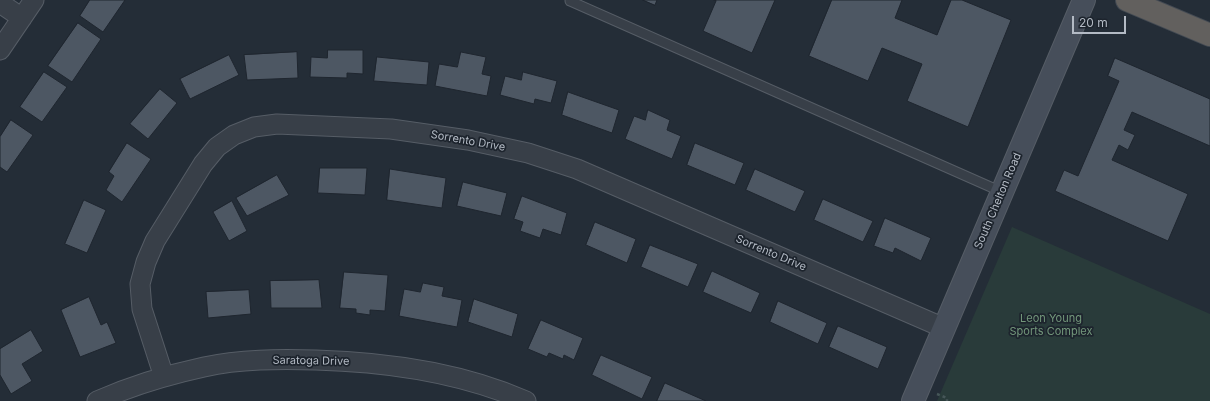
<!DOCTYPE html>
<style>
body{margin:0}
#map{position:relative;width:1210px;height:401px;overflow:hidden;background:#242d37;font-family:Inter,sans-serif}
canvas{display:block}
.scale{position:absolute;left:1072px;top:16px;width:54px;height:18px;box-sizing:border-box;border:2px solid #b3bac4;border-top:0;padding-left:5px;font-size:12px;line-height:14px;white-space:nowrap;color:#b3bac4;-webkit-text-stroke:3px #1d242d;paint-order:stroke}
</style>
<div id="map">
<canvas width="1210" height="401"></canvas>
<div class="scale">20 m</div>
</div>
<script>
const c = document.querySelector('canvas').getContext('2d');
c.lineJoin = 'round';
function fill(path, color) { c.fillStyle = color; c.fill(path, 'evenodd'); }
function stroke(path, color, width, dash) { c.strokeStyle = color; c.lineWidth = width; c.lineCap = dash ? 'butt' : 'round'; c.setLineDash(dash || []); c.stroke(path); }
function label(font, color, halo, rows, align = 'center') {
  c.font = font + ' Inter,sans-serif'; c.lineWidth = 3.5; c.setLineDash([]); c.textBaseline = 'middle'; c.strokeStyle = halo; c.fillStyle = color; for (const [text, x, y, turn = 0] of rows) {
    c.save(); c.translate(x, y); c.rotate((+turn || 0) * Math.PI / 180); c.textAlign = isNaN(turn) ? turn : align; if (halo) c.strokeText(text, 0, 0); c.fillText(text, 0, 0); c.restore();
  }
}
const green = new Path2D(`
 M1012,227l198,87v87h-273z`);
const building = new Path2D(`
 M90,0h35l-22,32 -23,-16z
 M643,0h14l-2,5z
 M714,0h61l-23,53 -49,-22 13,-30z
 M832,0h70l-7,18 42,17 14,-35h11l49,20 -43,107 -61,-26 15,-37 -40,-16 -14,33 -59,-25z
 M78,23l23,16 -29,43 -24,-16z
 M328,50h35v24l-16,-1v5l-37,-1 1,-20 16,1z
 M297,52l1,26 -51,2 -3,-25z
 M461,52l25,5 -4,17 9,2 -4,20 -52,-10 4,-22 18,3z
 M229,55l10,20 -49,24 -10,-20z
 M377,57l52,5 -2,23 -53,-4z
 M1115,58l95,41v47l-78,-34 -8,18 11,5 -7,15 -9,-5 -7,15 76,34 -20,47 -113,-50 9,-21 14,6 41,-95 -11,-5z
 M44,72l23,15 -25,35 -22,-15z
 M523,72l34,9 -6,22 -16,-4 -1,5 -34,-9 5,-19 16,4z
 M160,89l17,14 -29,36 -18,-15z
 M568,92l51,18 -7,23 -50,-18z
 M648,110l22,10 -3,10 14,6 -9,23 -47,-20 9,-23 11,4z
 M11,120l22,15 -26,37 -7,-5v-30z
 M127,143l24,16 -29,43 -16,-12 8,-14 -5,-4z
 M695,143l49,20 -9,22 -48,-20z
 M320,168h47l-2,27 -47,-2z
 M390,169l56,9 -4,30 -55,-8z
 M755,169l50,22 -10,21 -49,-22z
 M277,175l12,20 -42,21 -11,-18z
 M463,182l44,11 -6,23 -44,-10z
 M522,196l45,17 -6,22 -18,-6 -3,9 -20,-7 3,-9 -9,-3z
 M823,199l50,22 -10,21 -49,-22z
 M84,200l22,10 -19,43 -22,-9z
 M232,201l15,30 -18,10 -16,-29z
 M885,218l46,20 -10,23 -26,-13 -2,5 -19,-7z
 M595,222l41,17 -9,24 -41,-18z
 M650,245l48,19 -10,23 -47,-20z
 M712,271l48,22 -9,20 -48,-21z
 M344,272l44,3 -3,36 -15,-1v5l-14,-2v-4l-16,-1z
 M319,280l3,28h-51l-1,-27z
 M423,283l21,4 -2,9 20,4 -5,27 -58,-11 5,-27 16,3z
 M249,290l2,24 -43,4 -2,-26z
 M89,297l12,28 6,-3 9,21 -36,14 -19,-47z
 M474,299l44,15 -6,23 -44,-15z
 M778,301l49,22 -9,21 -48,-22z
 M541,320l42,18 -9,22 -10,-5 -1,4 -14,-6 -2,4 -19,-8z
 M838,326l49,21 -9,22 -49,-22z
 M31,330l12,21 -21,13 10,17 -21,13 -11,-19v-26z
 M601,355l51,22 -10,22 -50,-24z
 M665,383l41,18h-49z`);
const path = new Path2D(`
 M937,394l10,4v3`);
const service = new Path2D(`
 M571,0l-1,1 432,191`);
const minor = new Path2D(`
 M0,3l22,15
 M0,50l34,-50
 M164,377l-22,-68 -2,-25 6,-22 9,-21 48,-77 14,-17 17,-12 20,-8 23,-3 114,5 77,11 60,13 49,16 367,159
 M97,401c34,-15 70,-26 107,-34 36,-8 75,-8 112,-7 71,2 144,12 210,41`);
const secondary = new Path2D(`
 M913,401l171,-401`);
const trunk = new Path2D(`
 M1127,0l83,35`);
const streetNames = [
 ["Sorrento Drive",468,141,10],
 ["South Chelton Road",998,201,-67],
 ["Sorrento Drive",771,253,23],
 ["Saratoga Drive",311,361,1]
];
const parkNames = [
 ["Leon Young",1051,319],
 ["Sports Complex",1051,332]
];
fill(green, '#293b3a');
fill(building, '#4d5763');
stroke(building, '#1f262f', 1);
stroke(service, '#565d66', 11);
stroke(minor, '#565d66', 21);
stroke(secondary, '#565d66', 24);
stroke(trunk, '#434a53', 24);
stroke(path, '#465658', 2.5, [3, 3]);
stroke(service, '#383f48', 9);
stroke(minor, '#383f48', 19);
stroke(secondary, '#464e5a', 22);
stroke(trunk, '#62605e', 22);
label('11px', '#b3bac4', '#1d242d', streetNames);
label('11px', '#73977b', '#1d242d', parkNames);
</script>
